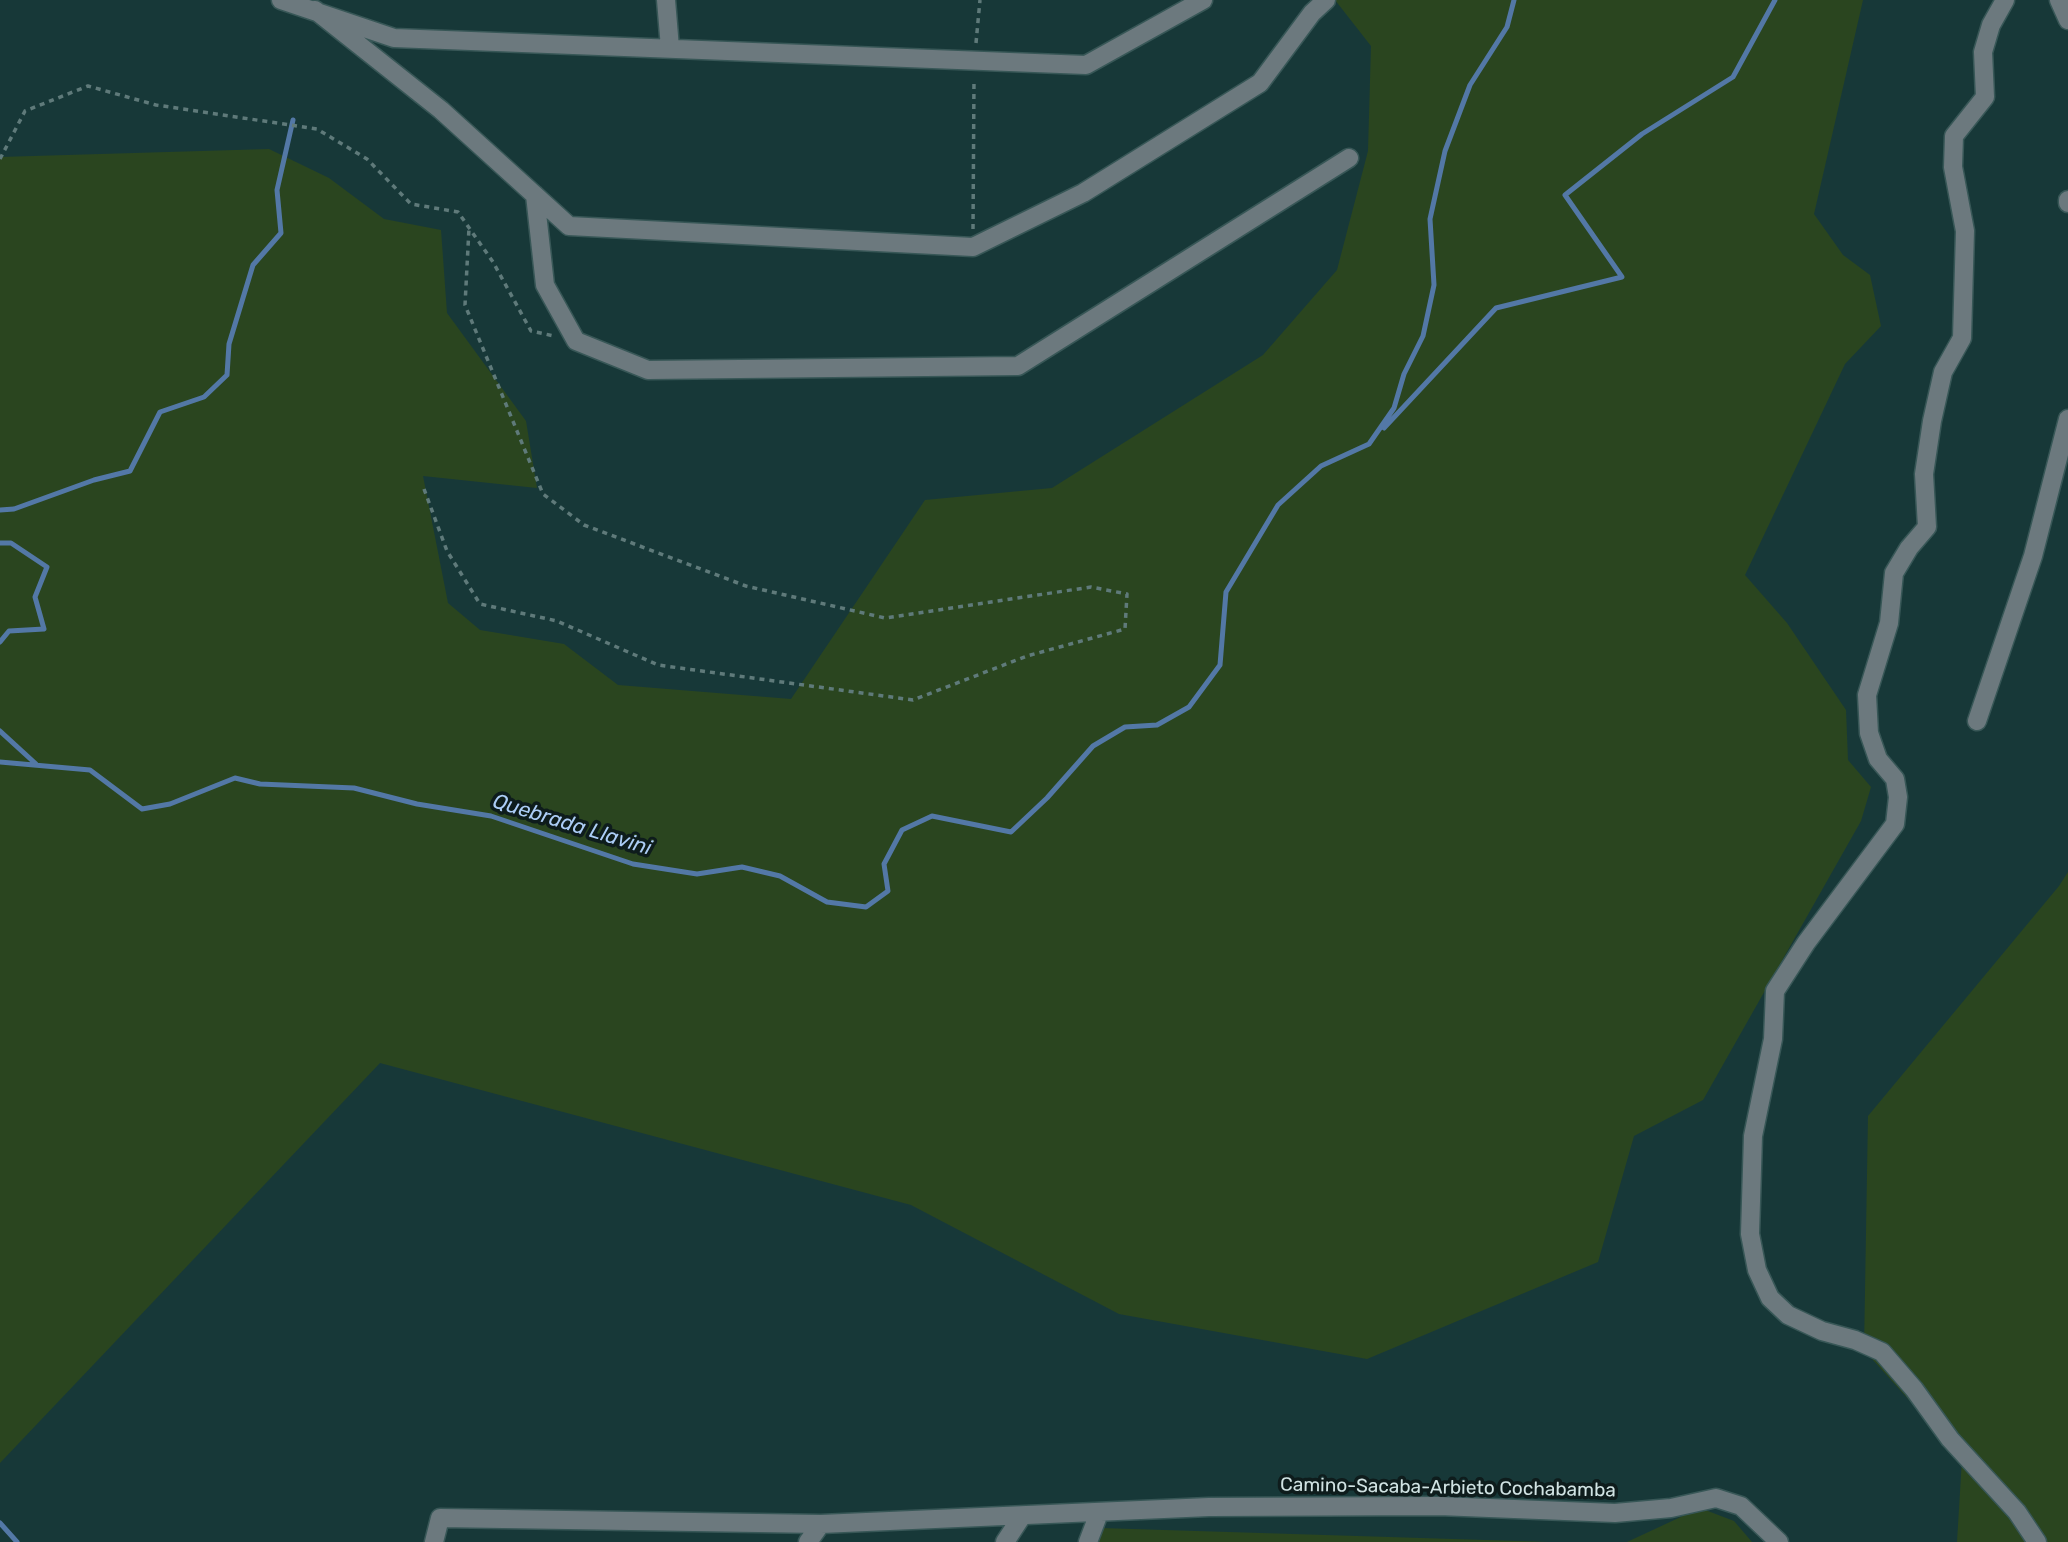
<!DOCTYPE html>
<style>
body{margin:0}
canvas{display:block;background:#173838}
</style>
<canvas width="2068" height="1542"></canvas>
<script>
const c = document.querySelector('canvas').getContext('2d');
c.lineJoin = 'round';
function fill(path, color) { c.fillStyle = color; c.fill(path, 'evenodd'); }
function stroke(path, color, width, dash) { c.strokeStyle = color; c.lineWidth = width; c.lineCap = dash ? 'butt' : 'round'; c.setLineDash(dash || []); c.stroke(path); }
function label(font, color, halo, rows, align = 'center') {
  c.font = font + ' Rubik,sans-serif'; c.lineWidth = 7; c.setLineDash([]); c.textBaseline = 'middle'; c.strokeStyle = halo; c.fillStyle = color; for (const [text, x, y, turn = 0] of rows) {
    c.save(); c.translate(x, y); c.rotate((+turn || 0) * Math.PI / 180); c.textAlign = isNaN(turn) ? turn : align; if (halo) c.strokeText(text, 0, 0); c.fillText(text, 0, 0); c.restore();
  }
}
const green = new Path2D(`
 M1335,0h528l-49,214 29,41 27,20 11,51 -36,38 -100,211 42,48 59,87 2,50 23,27 -10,34 -158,279 -69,36 -36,126 -231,97 -248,-45 -208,-109 -531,-142 -380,400v-1306l269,-8 60,29 55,41 57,11 6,83 79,108 11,67 -114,-12 25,127 32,27 84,14 54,41 173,14 134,-199 127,-12 211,-133 74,-85 31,-119 3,-105z
 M2068,872v670h-111l5,-83 -98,-109 4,-234 191,-230z
 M1700,1508l34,13 18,21h-125z
 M1100,1528l449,14h-453z`);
const stream = new Path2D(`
 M1384,428l112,-120 126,-31 -57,-82 77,-61 91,-57 42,-77
 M0,510l14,-1 80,-29 36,-9 30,-59 44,-15 23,-22 2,-31 24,-79 28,-32 -4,-43 16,-70
 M0,543h11l36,24 -12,30 9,32 -35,2 -9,11
 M0,731l36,33
 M0,762l90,8 52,39 28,-5 65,-26 25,6 94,4 63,16 74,12 142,48 64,10 45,-7 38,9 47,26 39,5 22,-16 -4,-27 18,-34 30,-14 79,16 36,-34 46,-52 32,-19 32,-2 32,-18 31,-42 6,-73 52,-87 43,-39 48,-22 25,-36 10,-34 19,-38 11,-51 -4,-66 15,-68 25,-66 37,-58 7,-27
 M0,1523l17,19`);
const path = new Path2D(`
 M976,43l4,-43
 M0,159l25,-48 63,-25 68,19 161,24 50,30 44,45 47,8 35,50 38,69 23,5
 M973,229l1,-150
 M424,489l23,62 33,53 77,17 101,44 255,35 114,-44 98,-27 2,-35 -36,-7 -206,31 -139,-32 -162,-61 -41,-31 -78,-189 4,-77`);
const minor = new Path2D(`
 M281,0l113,38 692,27 117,-65
 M666,0l4,48
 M2005,0l-14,25 -8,27 2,45 -31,39 -1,31 12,64 -3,107 -19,34 -11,49 -8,53 3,53 -18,21 -15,25 -5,50 -22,72 2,38 9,26 17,20 3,18 -3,27 -89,119 -31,48 -2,48 -20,97 -3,98 7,36 13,28 18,17 34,16 33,9 27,12 32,37 36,50 67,73 20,30
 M2059,0l9,20
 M315,10l126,100 128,116 404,21 110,-54 177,-110 52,-70 14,-13
 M535,195l10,90 31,56 72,29 370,-4 331,-208
 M2068,200v3
 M1977,721l56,-165 35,-137
 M434,1542l6,-24 381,6
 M808,1542l13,-18 388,-17 230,-1 176,7 56,-5 45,-10 25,8 38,36
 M1005,1542l17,-26
 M1088,1542l11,-29`);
const streetNames = [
 ["Camino-Sacaba-Arbieto Cochabamba",1448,1488,1]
];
const waterNames = [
 ["Quebrada Llavini",572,825,17]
];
fill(green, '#2a451f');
stroke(stream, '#5378a6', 5);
stroke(minor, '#385757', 21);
stroke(path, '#5f7a7a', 3.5, [5, 5]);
stroke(minor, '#6c797e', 18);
label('19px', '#d1e3e3', '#0e1c1c', streetNames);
label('italic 21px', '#accdf6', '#0e1c1c', waterNames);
</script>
